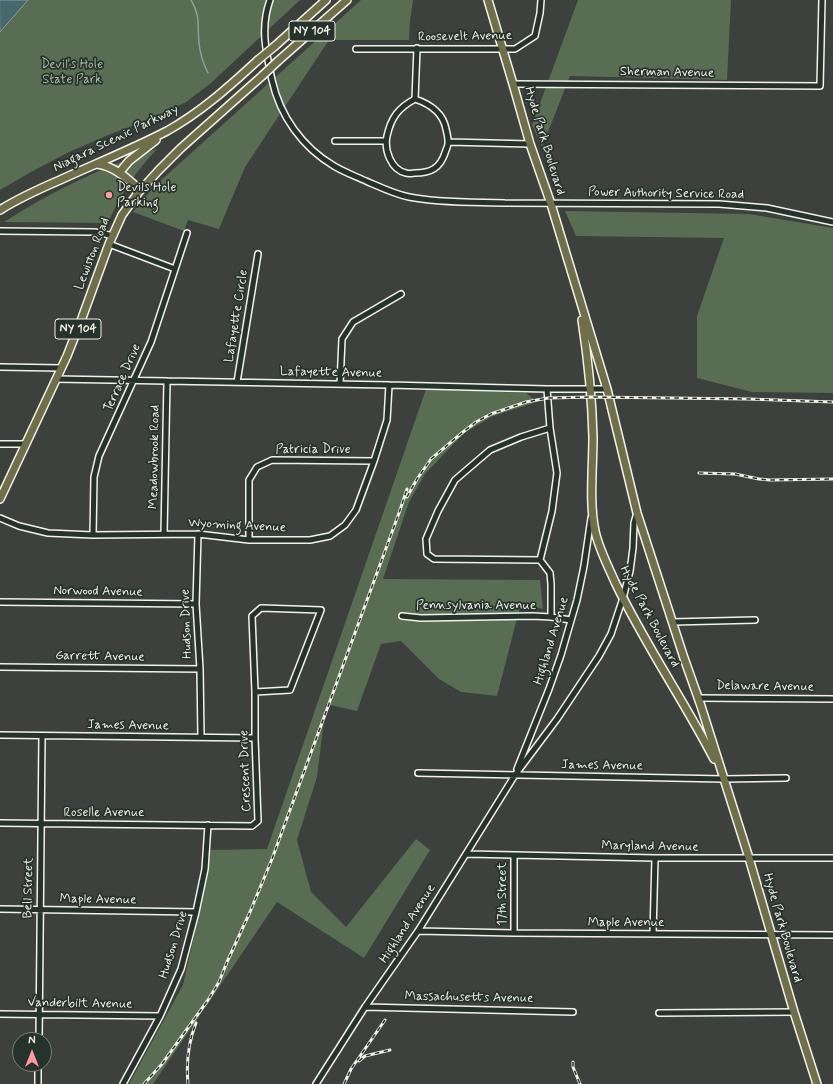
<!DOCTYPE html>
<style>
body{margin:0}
#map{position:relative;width:833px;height:1084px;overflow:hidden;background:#3c413e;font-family:Mynerve,sans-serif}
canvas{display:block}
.north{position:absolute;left:12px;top:1032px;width:40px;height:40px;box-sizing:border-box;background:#26332d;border:1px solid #787f78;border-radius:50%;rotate:0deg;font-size:11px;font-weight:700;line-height:16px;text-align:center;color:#f4f1e8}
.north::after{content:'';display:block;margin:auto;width:14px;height:18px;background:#ff9aa2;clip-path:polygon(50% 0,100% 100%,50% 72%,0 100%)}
</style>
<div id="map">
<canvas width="833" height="1084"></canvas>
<div class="north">N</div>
</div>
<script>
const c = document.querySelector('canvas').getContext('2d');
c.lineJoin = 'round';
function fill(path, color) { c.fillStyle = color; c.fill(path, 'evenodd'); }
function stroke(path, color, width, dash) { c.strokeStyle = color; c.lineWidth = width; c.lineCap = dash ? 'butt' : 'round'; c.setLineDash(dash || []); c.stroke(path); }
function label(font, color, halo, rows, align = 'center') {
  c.font = font + ' Mynerve,sans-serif'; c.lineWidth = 3.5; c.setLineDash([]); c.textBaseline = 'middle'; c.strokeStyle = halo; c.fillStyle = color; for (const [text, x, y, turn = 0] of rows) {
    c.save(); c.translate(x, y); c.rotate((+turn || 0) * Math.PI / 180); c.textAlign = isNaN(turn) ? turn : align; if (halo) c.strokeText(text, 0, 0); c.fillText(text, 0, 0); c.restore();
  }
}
const green = new Path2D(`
 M25,0h275l-89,83 -25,19 -28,14 -50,19 -39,17 -38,20 -31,18v-164z
 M361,0h52l-3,21 -1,19h-80l-84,127 -26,62 -31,-9 -4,11 -51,-19 12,-15 14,-15z
 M578,0h153l-4,80 -157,-4 -28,71 -10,-22z
 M157,149c-21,22 -37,46 -49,74l-104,-1c48,-31 98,-55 153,-73z
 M565,211l184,3 84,14v165l-81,-1 -55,-14v-62l27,-78 -148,-2z
 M426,389l100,4 11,9 -44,14 -29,17 -39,41 -16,28 -26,77 157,1 3,29 -22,-6 -24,93 -36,-4 -22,-13 -38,-38 -20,3 -24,67 -31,-7 -9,73 -20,63 14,52 35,35 70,-88 14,11 -66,108 -87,-56 -124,182h-24l54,-99 21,-93 5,-42 58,-1z`);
const water = new Path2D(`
 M0,0h28l-28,32z`);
const stream = new Path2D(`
 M191,0c10,17 6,25 8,43 1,11 4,20 9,30`);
const minor = new Path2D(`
 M270,0c-10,28 -4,52 2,80 8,36 30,67 62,86 10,6 21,10 32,15 14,6 28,13 43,16 29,6 66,5 96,6 72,1 143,1 214,1l48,4 66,14
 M356,49h159l20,-13 5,-23 1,-13
 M513,84l307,2 2,-86
 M415,99c15,5 28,14 31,30 1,4 2,8 2,12 1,4 -2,8 -3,12 -5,15 -14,20 -30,20 -2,0 -6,1 -9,0 -15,-3 -22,-23 -19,-37 4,-18 11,-28 28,-37z
 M415,99l2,-51
 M335,141h51
 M449,142l81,2
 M0,231l94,1 8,1 10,3
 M109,244l66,25
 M0,367l61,1
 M56,379l333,6 158,4h60
 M237,382l21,-128
 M340,384l2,-45 11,-17 48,-28
 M550,428l7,45 -5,38 -12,49 10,13 1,11v33l20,3
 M0,444h25
 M0,518l19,8 29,7 45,2 105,-1 51,6h61l20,-4 15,-11 11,-15 18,-49 13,-41 2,-35
 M164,534l3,-153
 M198,534l-2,70 4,65 1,68
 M93,535l1,-58 5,-21 52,-114 36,-109
 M249,540v-60l8,-13 15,-7 102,1
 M540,560l-106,-1 -7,-5 -1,-15 12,-28 17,-31 35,-30 31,-13 29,-9 -3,-39
 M0,602l196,2
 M261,608l60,2 -31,80 -35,2 -3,-76z
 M402,616l19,2 112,-2 18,1
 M672,622l83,-2
 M0,667l200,2
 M698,698l135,1
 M0,735l255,3
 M517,769l32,-80 12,-34 16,-55 7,-34 7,-48
 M418,773l306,6 62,-1
 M0,823l252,3 6,-5 -3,-83v-46
 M467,854l188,4h178
 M514,856v77
 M0,909l196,3
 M418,931l96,2 319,2
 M653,934l2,-76
 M365,1007l208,5
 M659,1013l135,-1
 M0,1014l160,2
 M39,1040l3,-304
 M38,1084v-20
 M123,1084l37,-68 21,-47 15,-57 9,-43 3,-44
 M316,1084l49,-77 53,-76 97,-156 42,-56 42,-63 12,-22 12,-36 7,-27 3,-23 1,-25 3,-10`);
const major = new Path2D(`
 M488,0l25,84 17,60 21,60 56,185 30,124 47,145 17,48 48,152 45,154 23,72
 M275,46l51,-46
 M278,61l69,-61
 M96,164c17,1 32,15 44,26
 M119,173l10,-12 27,-21
 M0,210c19,-12 39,-21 60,-30 35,-16 72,-31 107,-49 34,-19 63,-45 91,-71
 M582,320c6,39 10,78 11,117 0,30 -4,66 2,94 4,18 13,35 20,51 29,61 68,117 99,177
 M0,499l67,-143 15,-38 27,-74 13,-29 16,-22 21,-23 22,-22 81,-72`);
const rail = new Path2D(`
 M699,473l36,1 24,5 11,1 63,-1
 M407,497l10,-18 14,-20 32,-27 13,-10 15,-8 35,-12 22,-4 43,-1 157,2 85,3
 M359,1061l6,-5 25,-6
 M573,1062v5l7,17
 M144,1084l18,-20 46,-64 11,-18 8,-20 23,-50 22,-53 127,-346 8,-24
 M188,1084c-2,-22 0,-41 8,-61
 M344,1084l7,-15 34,-49`);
const majorBridge = new Path2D(`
 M258,60l17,-14
 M262,76l16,-15`);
const markers = [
 [109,195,4,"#ff9aa2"]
];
const shields = [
 [312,31,46],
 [78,329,46]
];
const shieldNames = [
 ["NY 104",312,31],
 ["NY 104",78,329]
];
const streetNames = [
 ["Roosevelt Avenue",465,37,-1],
 ["Sherman Avenue",667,73,1],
 ["Niagara Scenic Parkway",116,139,-26],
 ["Hyde Park Boulevard",544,141,73],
 ["Power Authority Service Road",666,194,1],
 ["Lewiston Road",93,254,-69],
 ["Lafayette Circle",237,316,-81],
 ["Lafayette Avenue",331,373,1],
 ["Terrace Drive",123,378,-66],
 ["Patricia Drive",313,450],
 ["Meadowbrook Road",155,457,-89],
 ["Wyoming Avenue",237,526,3],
 ["Norwood Avenue",98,592,1],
 ["Pennsylvania Avenue",476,606],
 ["Hyde Park Boulevard",649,617,62],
 ["Hudson Drive",187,624,-92],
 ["Highland Avenue",552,641,-73],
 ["Garrett Avenue",100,657,1],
 ["Delaware Avenue",765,687,1],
 ["James Avenue",128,726,1],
 ["James Avenue",602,766,1],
 ["Crescent Drive",246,771,-92],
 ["Roselle Avenue",104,813],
 ["Maryland Avenue",650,847,1],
 ["Bell Street",29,888,-89],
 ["17th Street",503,894,-90],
 ["Maple Avenue",98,900,1],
 ["Maple Avenue",626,923],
 ["Highland Avenue",408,924,-57],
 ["Hyde Park Boulevard",782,928,74],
 ["Hudson Drive",174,945,-73],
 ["Massachusetts Avenue",469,998,1],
 ["Vanderbilt Avenue",80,1004,1]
];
const parkNames = [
 ["Devil's Hole",72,65],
 ["State Park",72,80]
];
const poiNames = [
 ["Devils Hole",117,188],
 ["Parking",117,203]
];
fill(green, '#586d51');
fill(water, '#47696d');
stroke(water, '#8c9f9e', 1);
stroke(stream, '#8c9f9e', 1.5);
stroke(minor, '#f4f1e8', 8);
stroke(major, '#f4f1e8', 10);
stroke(minor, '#26332d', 5);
stroke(major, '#6f704a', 7);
stroke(rail, '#f4f1e8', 3);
stroke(rail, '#26332d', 1.5, [4.5]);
stroke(majorBridge, '#f4f1e8', 10, []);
stroke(majorBridge, '#6f704a', 7);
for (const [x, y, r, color] of markers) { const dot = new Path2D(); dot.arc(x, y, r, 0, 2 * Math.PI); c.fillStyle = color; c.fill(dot); stroke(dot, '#26332d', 1.5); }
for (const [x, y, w] of shields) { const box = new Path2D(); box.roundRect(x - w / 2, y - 10, w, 20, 3); c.fillStyle = '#26332d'; c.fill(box); stroke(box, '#f4f1e8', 1); }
label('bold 12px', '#f4f1e8', null, shieldNames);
label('13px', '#f4f1e8', '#26332d', streetNames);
label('13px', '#b6bcac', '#26332d', parkNames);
label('13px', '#f4f1e8', '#26332d', poiNames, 'left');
</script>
